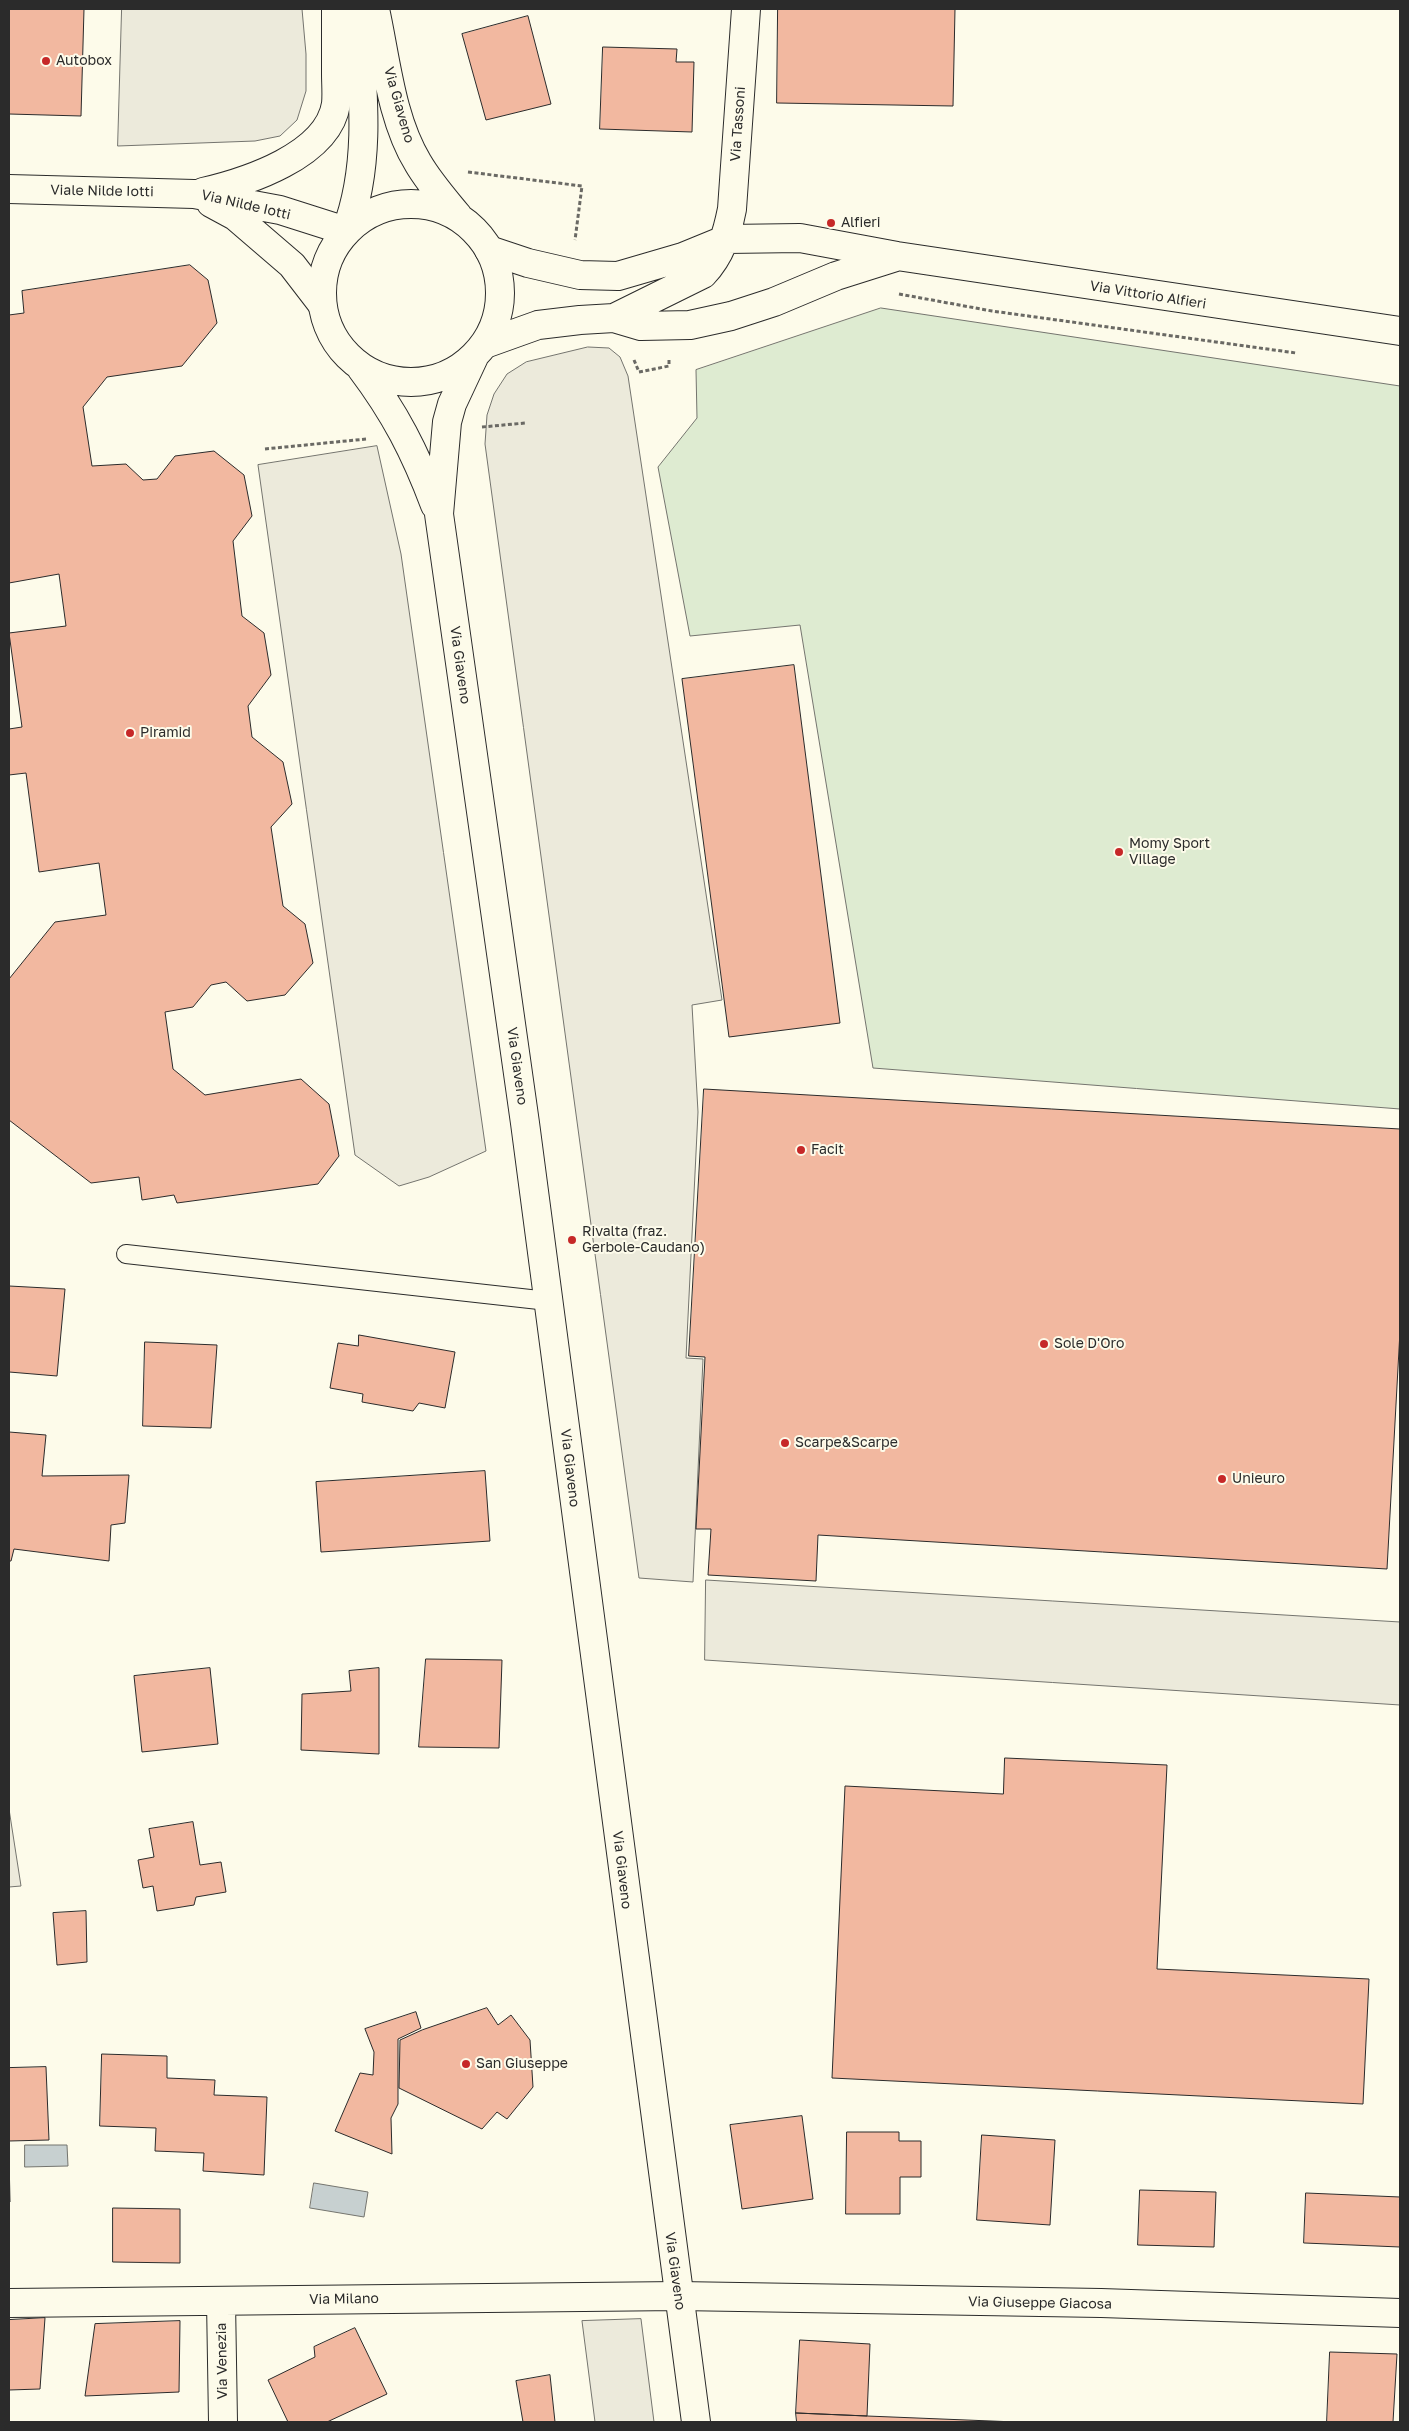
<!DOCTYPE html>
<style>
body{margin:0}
#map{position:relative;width:1409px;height:2431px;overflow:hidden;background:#fdfbea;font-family:"Golos Text",sans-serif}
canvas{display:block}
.frame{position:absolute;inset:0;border:10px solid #2b2b2b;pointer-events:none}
</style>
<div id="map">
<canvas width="1409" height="2431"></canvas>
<div class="frame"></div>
</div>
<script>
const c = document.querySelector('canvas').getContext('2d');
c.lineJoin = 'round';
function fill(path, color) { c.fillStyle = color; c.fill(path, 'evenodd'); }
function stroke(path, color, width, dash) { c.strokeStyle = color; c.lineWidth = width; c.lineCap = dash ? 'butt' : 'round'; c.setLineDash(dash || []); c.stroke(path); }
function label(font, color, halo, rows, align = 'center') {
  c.font = font + ' "Golos Text",sans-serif'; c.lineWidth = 4; c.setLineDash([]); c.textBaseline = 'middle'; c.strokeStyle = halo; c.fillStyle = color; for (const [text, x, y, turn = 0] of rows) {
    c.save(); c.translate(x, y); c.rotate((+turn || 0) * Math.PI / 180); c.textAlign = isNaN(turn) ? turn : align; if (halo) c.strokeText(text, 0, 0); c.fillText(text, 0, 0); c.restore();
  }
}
const green = new Path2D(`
 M881,308l519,78v723l-527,-41 -73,-443 -110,11 -32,-169 39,-49 -1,-48z`);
const parking = new Path2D(`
 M122,9h180l4,45v37l-9,29 -17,16 -25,5 -137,5z
 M588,347l21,1 11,9 8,19 94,624 -30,5 6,107 -12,246 17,1 -10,223 -54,-4 -154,-1134 2,-29 7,-21 13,-20 19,-12z
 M377,446l24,108 85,597 -57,26 -30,9 -44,-31 -97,-690z
 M706,1580l694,42v83l-695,-45z
 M9,1809l12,77 -12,1z
 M641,2319l13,103h-59l-13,-101z`);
const water = new Path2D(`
 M25,2145h42l1,21 -43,1z
 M314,2183l54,9 -4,25 -54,-9z`);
const building = new Path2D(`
 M9,9h75l-3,107 -72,-2z
 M778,9h177l-2,97 -176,-3z
 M528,16l23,88 -65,16 -24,-86z
 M603,47l74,2 -1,13h18l-2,70 -92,-3z
 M190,265l18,15 9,43 -35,43 -75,11 -24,30 9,59 34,-2 17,16 14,-1 18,-23 39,-5 30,24 8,41 -19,25 9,75 22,17 7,42 -23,31 4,31 31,25 9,42 -21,23 12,79 22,18 8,39 -28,32 -38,6 -21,-19 -15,3 -18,22 -28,5 8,57 32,26 96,-16 28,25 10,52 -21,28 -141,19 -3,-8 -32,5 -3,-23 -48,6 -82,-63v-141l46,-57 51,-7 -7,-52 -60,9 -13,-99 -17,2v-46l13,-2 -13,-94 57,-7 -7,-52 -50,9v-268l15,-2 -2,-22z
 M794,665l46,358 -111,14 -47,-358z
 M704,1089l696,40v202l-13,238 -569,-34 -2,46 -108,-6 3,-46h-15l9,-172 -16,-1z
 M9,1286l56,3 -8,87 -48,-4z
 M359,1335l96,17 -10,56 -26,-5 -6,8 -51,-9 1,-8 -33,-6 8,-45 20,3z
 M145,1342l72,3 -6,83 -68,-2z
 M9,1432l37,3 -4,41 87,-1 -4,48 -14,2 -2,36 -95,-12 -3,12h-2z
 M485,1471l5,70 -169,11 -5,-70z
 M426,1659l76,1 -3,88 -80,-1z
 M210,1668l8,76 -76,8 -8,-76z
 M379,1668v86l-78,-4 1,-56 49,-3 -2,-20z
 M1005,1758l162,7 -10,204 212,10 -6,125 -531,-26 13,-292 158,8z
 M193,1822l7,43 21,-3 5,30 -30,5 -2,8 -37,6 -4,-25 -10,2 -5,-28 16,-3 -5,-28z
 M86,1911l1,51 -30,3 -4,-52z
 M487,2008l11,17 13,-10 19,25 3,47 -26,32 -10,-7 -15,17 -83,-41 1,-48 22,-10z
 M416,2012l5,16 -23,11v65l-7,14 1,36 -57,-23 25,-58 13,2 1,-23 -9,-23z
 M102,2054l65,2v22l48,2 -1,15 53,2 -3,78 -61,-4 1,-18 -49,-2 1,-23 -56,-2z
 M46,2067l3,73 -40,1v-73z
 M802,2116l11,83 -71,10 -12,-84z
 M847,2132h52v9h22v36h-21v37h-54z
 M982,2135l73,5 -5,85 -73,-5z
 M9,2156l1,46h-1z
 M1140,2190l76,2 -2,55 -76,-2z
 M1306,2193l94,4v50l-96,-4z
 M113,2208l67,1v54l-67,-1z
 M45,2318l-5,71 -31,1v-70z
 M180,2321l-1,71 -94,4 10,-72z
 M355,2328l32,66 -60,28h-39l-20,-42 47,-23 -1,-10z
 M800,2340l70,4 -3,72 -71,-3z
 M1330,2352l67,2 -4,68h-66z
 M550,2375l5,47h-32l-7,-41z
 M796,2413l71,3 149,6h-219z`);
const path = new Path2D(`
 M468,172l114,14 -7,54
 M899,294l93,17 304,42
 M634,360l5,12 30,-6v-7
 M482,427l43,-4
 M265,449l101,-10`);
const lane = new Path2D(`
 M126,1254l422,47`);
const street = new Path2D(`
 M9,189l185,5 86,16 66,21
 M203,192c43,-10 125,-36 133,-88 1,-10 0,-20 0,-30 0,-22 0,-44 0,-65
 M211,203l24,13 57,49 30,39
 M489,250l39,13 52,12 38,1 65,-19 44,-18 73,-1 97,18 503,75
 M614,318l89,-44c18,-19 24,-40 29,-65l14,-200
 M485,344l53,-19 42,-5 34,-2 27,8 49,-1 41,-9 43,-14 62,-26 60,-19
 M221,2301l2,121
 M9,2303l670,-7 422,7 299,10`);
const secondary = new Path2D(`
 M375,9c11,50 16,110 43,154 11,19 26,36 40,53
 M322 293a89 89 0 1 1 178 0a89 89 0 1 1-178 0Z
 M346,231c27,-70 16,-149 11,-222
 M474,357l-22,47 -5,18 -8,92 86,609 171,1299
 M361,368c34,45 54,84 74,137`);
const markers = [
 [46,61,5,"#c62828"],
 [831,223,5,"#c62828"],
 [130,733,5,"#c62828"],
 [1119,852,5,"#c62828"],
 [801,1150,5,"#c62828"],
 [572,1240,5,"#c62828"],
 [1044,1344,5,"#c62828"],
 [785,1443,5,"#c62828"],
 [1222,1479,5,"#c62828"],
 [466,2064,5,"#c62828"]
];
const poiNames = [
 ["Autobox",56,61],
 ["Alfieri",841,223],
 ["Piramid",140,733],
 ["Momy Sport",1129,844],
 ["Village",1129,860],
 ["Facit",811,1150],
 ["Rivalta (fraz.",582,1232],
 ["Gerbole-Caudano)",582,1248],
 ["Sole D'Oro",1054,1344],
 ["Scarpe&Scarpe",795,1443],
 ["Unieuro",1232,1479],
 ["San Giuseppe",476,2064]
];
const streetNames = [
 ["Via Giaveno",399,105,74],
 ["Via Tassoni",738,124,-86],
 ["Viale Nilde Iotti",102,191,1],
 ["Via Nilde Iotti",246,205,13],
 ["Via Vittorio Alfieri",1148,295,9],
 ["Via Giaveno",460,665,82],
 ["Via Giaveno",517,1066,82],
 ["Via Giaveno",570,1468,83],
 ["Via Giaveno",622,1870,83],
 ["Via Giaveno",675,2271,82],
 ["Via Milano",344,2299,-1],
 ["Via Giuseppe Giacosa",1040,2303,1],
 ["Via Venezia",222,2361,-91]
];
fill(green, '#deebd1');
stroke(green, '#74746e', 1);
fill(parking, '#eceadb');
stroke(parking, '#74746e', 1);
fill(water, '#c7d0d0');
stroke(water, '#74746e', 1);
fill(building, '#f2b8a0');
stroke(building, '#2b2b2b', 1);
stroke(lane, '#2b2b2b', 20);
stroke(street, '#2b2b2b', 30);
stroke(secondary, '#2b2b2b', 30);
stroke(path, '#6a6964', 3, [4, 2.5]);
stroke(lane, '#fdfbea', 18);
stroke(street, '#fdfbea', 28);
stroke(secondary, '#fdfbea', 28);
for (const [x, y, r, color] of markers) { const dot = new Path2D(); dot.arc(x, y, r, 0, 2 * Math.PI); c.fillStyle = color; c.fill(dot); stroke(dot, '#fdfbea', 2); }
label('14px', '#2b2b2b', '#fdfbea', poiNames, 'left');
label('14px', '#2b2b2b', '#fdfbea', streetNames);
</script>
